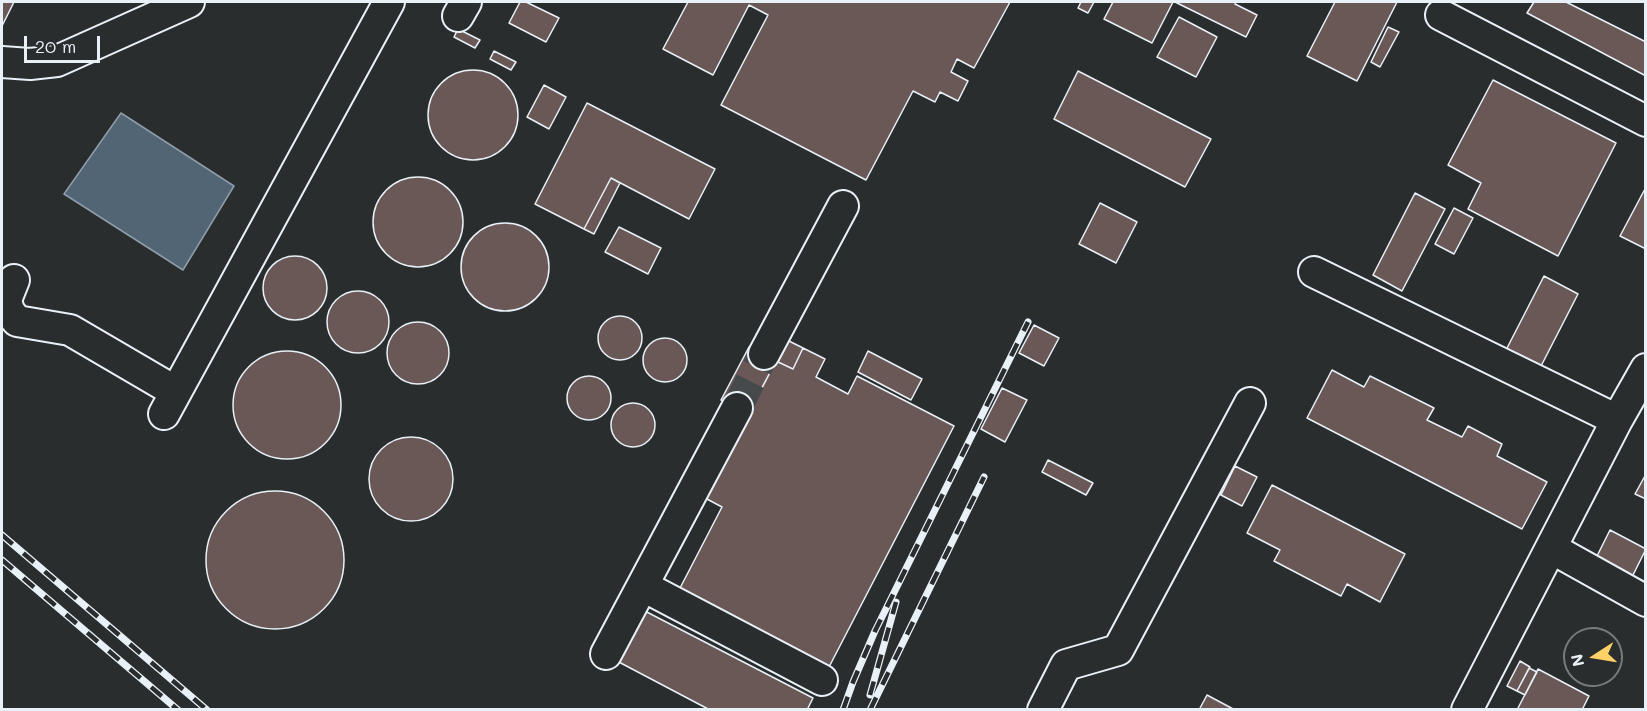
<!DOCTYPE html>
<style>
body{margin:0}
#map{position:relative;width:1647px;height:711px;overflow:hidden;background:#2a2d2e;font-family:Mali,sans-serif}
canvas{display:block}
.frame{position:absolute;inset:0;border:3px solid #e8f1f8;pointer-events:none}
.north{position:absolute;left:1563px;top:627px;width:60px;height:60px;box-sizing:border-box;background:#2a2d2e;border:2px solid #767b7f;border-radius:50%;rotate:258deg;font-size:16px;font-weight:700;line-height:24px;text-align:center;color:#e8f1f8}
.north::after{content:'';display:block;margin:auto;width:21px;height:27px;background:#ffd166;clip-path:polygon(50% 0,100% 100%,50% 72%,0 100%)}
.scale{position:absolute;left:24px;top:36px;width:76px;height:27px;box-sizing:border-box;border:3px solid #e8f1f8;border-top:0;padding-left:8px;font-size:18px;line-height:21px;white-space:nowrap;color:#e8f1f8;-webkit-text-stroke:4px #2a2d2e;paint-order:stroke}
</style>
<div id="map">
<canvas width="1647" height="711"></canvas>
<div class="frame"></div>
<div class="north">N</div>
<div class="scale">20 m</div>
</div>
<script>
const c = document.querySelector('canvas').getContext('2d');
c.lineJoin = 'round';
function fill(path, color) { c.fillStyle = color; c.fill(path, 'evenodd'); }
function stroke(path, color, width, dash) { c.strokeStyle = color; c.lineWidth = width; c.lineCap = dash ? 'butt' : 'round'; c.setLineDash(dash || []); c.stroke(path); }
const water = new Path2D(`
 M121,113l113,73 -51,84 -119,-76z`);
const building = new Path2D(`
 M2,2h12l-12,24z
 M520,2h6l33,16 -13,24 -37,-19z
 M688,2h322l-36,66 -17,-9 -6,13 17,9 -10,20 -18,-9 -5,10 -22,-11 -47,89 -145,-75 47,-90 -19,-10 -36,70 -50,-26z
 M1081,2h13l-6,11 -10,-5z
 M1113,2h60l-21,41 -48,-24z
 M1175,2h61l-1,2 22,11 -11,22z
 M1335,2h62l-40,79 -50,-25z
 M1534,2h32l80,40v34l-119,-63z
 M1179,17l38,20 -21,40 -39,-20z
 M1388,27l11,5 -19,35 -9,-5z
 M458,29l22,11 -5,8 -21,-11z
 M494,51l22,11 -5,8 -21,-11z
 M428 115a45 45 0 1 1 90 0a45 45 0 1 1-90 0Z
 M1078,71l133,68 -26,48 -131,-68z
 M1493,80l123,63 -58,113 -90,-47 13,-26 -33,-18z
 M544,85l22,12 -17,32 -22,-12z
 M587,103l128,66 -26,50 -78,-41 -27,51 -49,-25z
 M373 222a45 45 0 1 1 90 0a45 45 0 1 1-90 0Z
 M611,178l9,5 -26,51 -10,-5z
 M1646,187v62l-26,-13z
 M1415,193l30,16 -43,82 -29,-16z
 M1100,203l37,19 -21,41 -37,-19z
 M1454,208l19,10 -19,36 -19,-10z
 M461 267a44 44 0 1 1 88 0a44 44 0 1 1-88 0Z
 M619,227l42,21 -13,26 -43,-22z
 M263 288a32 32 0 1 1 64 0a32 32 0 1 1-64 0Z
 M1544,276l34,18 -39,76 -34,-18z
 M327 322a31 31 0 1 1 62 0a31 31 0 1 1-62 0Z
 M598 338a22 22 0 1 1 44 0a22 22 0 1 1-44 0Z
 M387 353a31 31 0 1 1 62 0a31 31 0 1 1-62 0Z
 M1034,325l25,13 -15,28 -25,-13z
 M643 360a22 22 0 1 1 44 0a22 22 0 1 1-44 0Z
 M787,340l16,8 -10,21 -17,-8z
 M749,347l27,14 -28,53 -27,-14z
 M803,348l22,11 -9,18 32,17 9,-18 97,50 -125,241 -150,-77 43,-83 -17,-9 71,-137 17,8z
 M233 405a54 54 0 1 1 108 0a54 54 0 1 1-108 0Z
 M868,351l54,28 -11,21 -53,-28z
 M1332,370l32,17 6,-11 64,32 -7,12 35,17 6,-11 34,18 -5,12 50,26 -25,47 -215,-111z
 M567 398a22 22 0 1 1 44 0a22 22 0 1 1-44 0Z
 M1002,388l25,12 -22,42 -24,-13z
 M611 425a22 22 0 1 1 44 0a22 22 0 1 1-44 0Z
 M369 479a42 42 0 1 1 84 0a42 42 0 1 1-84 0Z
 M1048,460l45,23 -7,12 -44,-23z
 M1230,463l5,3 -14,29 -6,-3z
 M1235,466l22,11 -15,29 -21,-11z
 M1646,474v25l-11,-5z
 M1272,485l133,69 -25,48 -33,-18 -6,12 -67,-35 6,-11 -33,-17z
 M206 560a69 69 0 1 1 138 0a69 69 0 1 1-138 0Z
 M1610,530l36,19 -14,28 -36,-19z
 M641,609l172,89 -6,12h-97l-95,-50z
 M1520,661l10,6 -13,24 -10,-5z
 M1529,668l8,4 -12,23 -8,-4z
 M1538,669l51,27 -7,14h-65z
 M1207,695l28,15h-36z`);
const minorTunnel = new Path2D(`
 M737,408l27,-54`);
const minor = new Path2D(`
 M1441,15l205,106
 M458,16l8,-14
 M2,62l28,2 27,-3 132,-59
 M1314,272l303,148
 M14,280l-8,20 3,11 8,10 53,9 106,62
 M764,354l79,-148
 M164,414l225,-412
 M1551,548l95,53
 M643,586l179,94
 M606,654l131,-246
 M1043,710l23,-45 52,-15 132,-247
 M1467,710l150,-290 29,-51`);
const rail = new Path2D(`
 M2,535l205,175
 M2,560l176,150
 M870,695l26,-93
 M843,710l10,-28 22,-51 153,-309
 M870,710l114,-233`);
fill(water, '#526575');
stroke(water, '#8e9da9', 1.5);
fill(building, '#6a5857');
stroke(building, '#e8f1f8', 1.5);
stroke(minorTunnel, '#464a4c', 30, [30, 15]);
stroke(minor, '#e8f1f8', 34);
stroke(minor, '#2a2d2e', 30);
stroke(rail, '#e8f1f8', 7);
stroke(rail, '#2a2d2e', 4.5, [14]);
</script>
